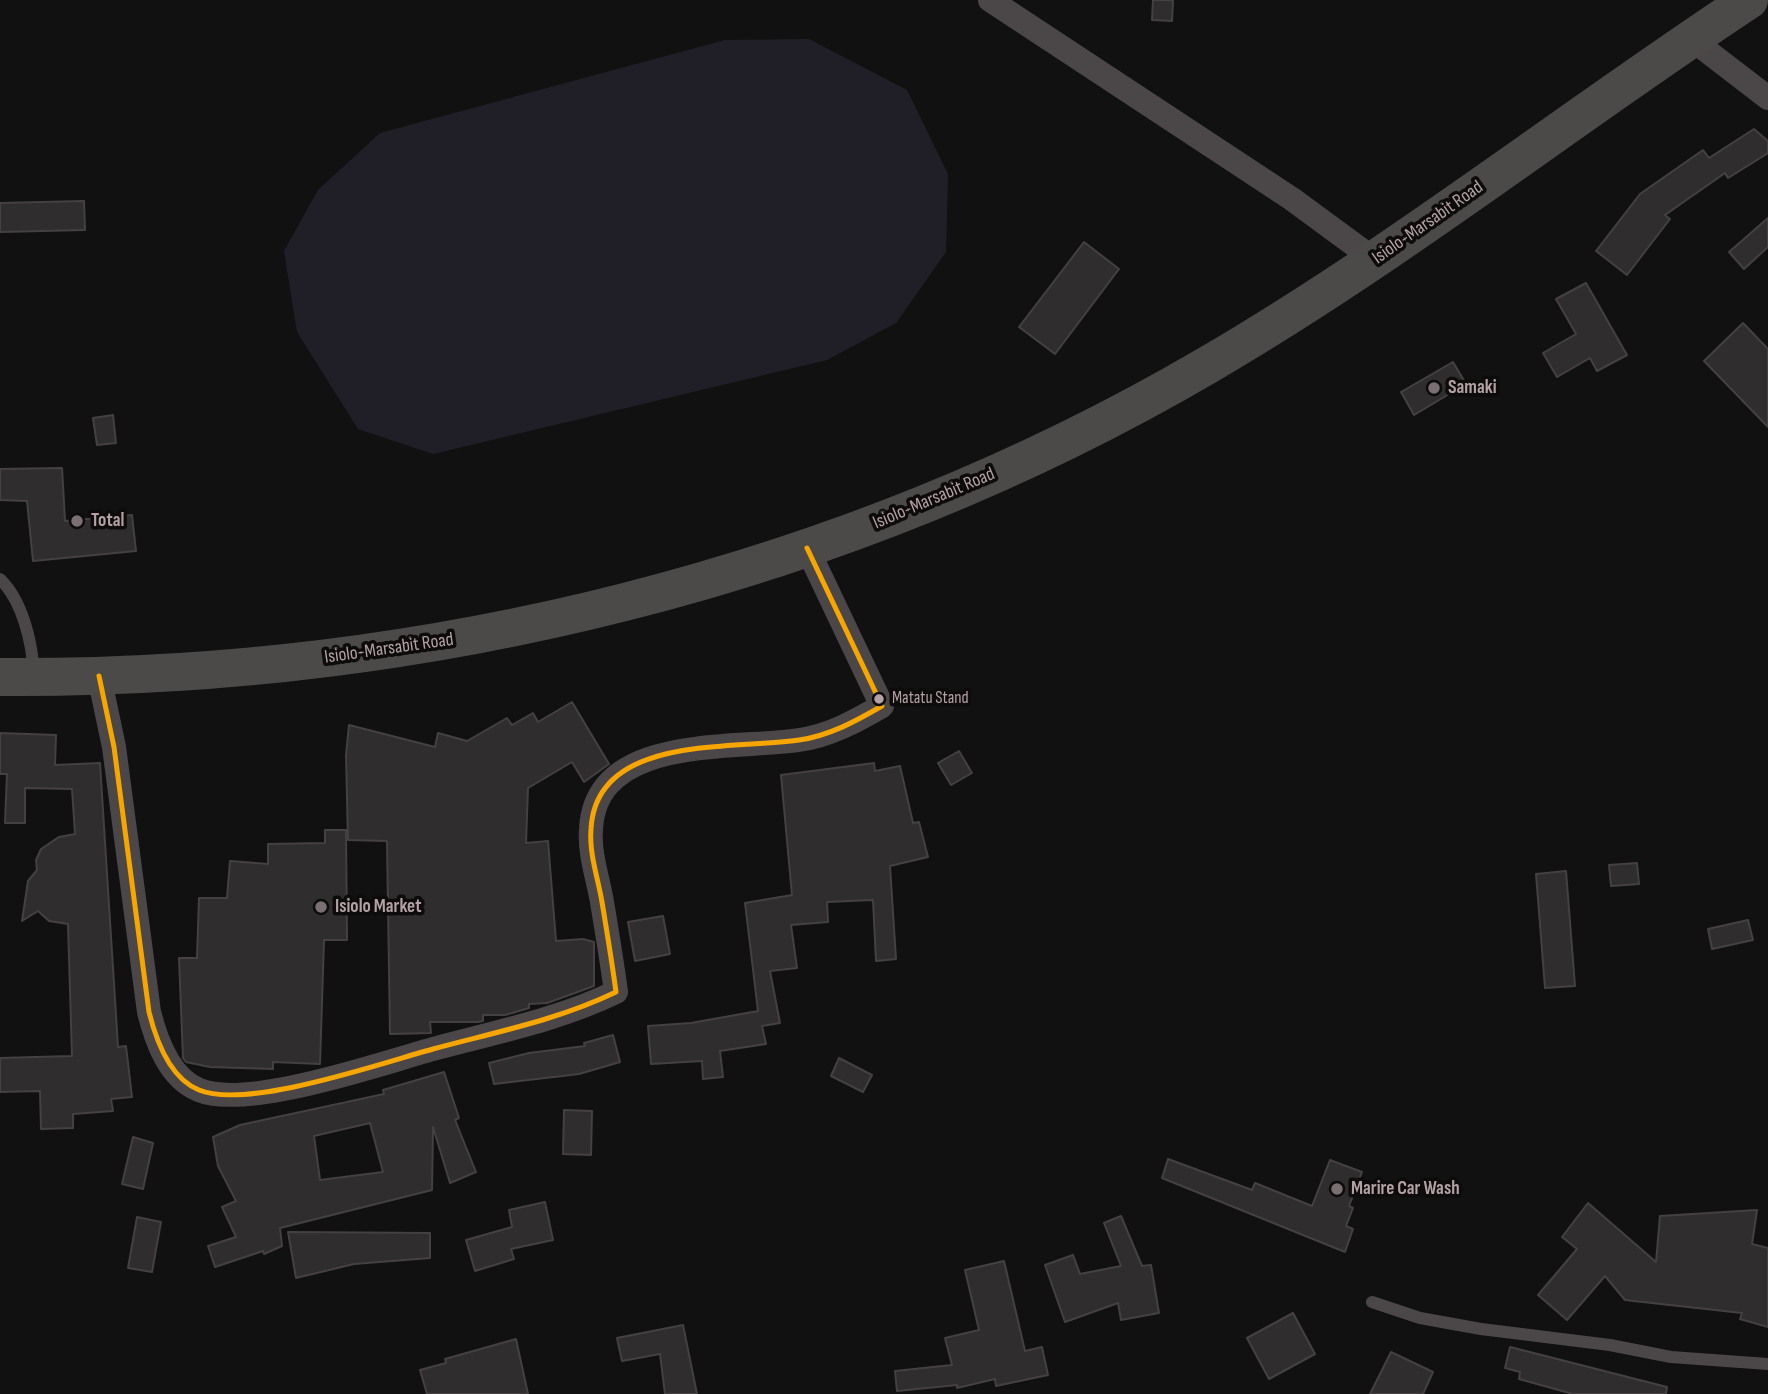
<!DOCTYPE html>
<style>
body{margin:0}
canvas{display:block;background:#111}
</style>
<canvas width="1768" height="1394"></canvas>
<script>
const c = document.querySelector('canvas').getContext('2d');
c.lineJoin = 'round';
function fill(path, color) { c.fillStyle = color; c.fill(path, 'evenodd'); }
function stroke(path, color, width, dash) { c.strokeStyle = color; c.lineWidth = width; c.lineCap = dash ? 'butt' : 'round'; c.setLineDash(dash || []); c.stroke(path); }
function label(font, color, halo, rows, align = 'center') {
  c.font = font + ' "Sofia Sans Condensed",sans-serif'; c.lineWidth = 7; c.setLineDash([]); c.textBaseline = 'middle'; c.strokeStyle = halo; c.fillStyle = color; for (const [text, x, y, turn = 0] of rows) {
    c.save(); c.translate(x, y); c.rotate((+turn || 0) * Math.PI / 180); c.textAlign = isNaN(turn) ? turn : align; if (halo) c.strokeText(text, 0, 0); c.fillText(text, 0, 0); c.restore();
  }
}
const green = new Path2D(`
 M809,39l98,51 41,84 -2,78 -50,71 -69,37 -394,94 -75,-25 -61,-97 -13,-81 34,-61 62,-57 345,-93z`);
const building = new Path2D(`
 M1153,0h20l-1,21 -20,-1z
 M1754,129l14,12v12l-40,25 -3,-5 -60,42 5,4 -43,56 -31,-24 44,-57 63,-44 6,8z
 M84,201l1,29 -85,2v-29z
 M1768,218v29l-24,22 -15,-17z
 M1084,242l35,27 -64,85 -36,-27z
 M1586,283l41,72 -30,16 -7,-13 -33,19 -14,-24 33,-19 -20,-35z
 M1743,323l25,26v78l-64,-66z
 M1453,362l13,22 -52,31 -13,-23z
 M113,415l3,28 -19,2 -4,-27z
 M62,468l3,53 67,-6 4,36 -103,10 -6,-60 -27,-1v-31z
 M572,702l37,62 -25,18 -12,-20 -44,26 -2,55 22,-2 8,100 27,-2 11,3v44l-47,17 -18,1v4l-24,7h-22v6l-5,1h-48l1,11 -41,1 -3,-193 -39,-1 -2,-85 3,-30 86,22 3,-14 29,8 40,-23 5,7 21,-12 5,9z
 M0,733l56,2 -1,30 45,-2 18,284 8,-1 6,51 -21,2 2,12 -40,3v14l-32,1 -1,-38 -40,1v-34l72,-2 -4,-132 -19,-3 -11,-10 -16,10 6,-40 9,-11 -1,-10 5,-11 18,-12 16,-3 -3,-45 -47,-1v35h-20l2,-49h-7z
 M959,751l13,22 -21,12 -13,-22z
 M874,763l1,8 25,-5 13,57 6,-1 9,35 -38,9 6,93 -20,2 -3,-61 -46,2 1,20 -37,3 6,43 -27,3 10,52 -18,3 4,18 -46,7 3,26 -20,2 -1,-18 -51,3 -3,-38 43,-3 67,-12 -13,-108 47,-8 -11,-120z
 M325,830h21l1,110h-23l-4,124 -47,-2v7l-63,-2 -24,-5 -3,-4 -4,-100h18l2,-60h28l3,-37 38,3v-20l57,-1z
 M1637,863l2,21 -28,2 -2,-21z
 M1566,871l9,115 -30,2 -9,-114z
 M663,916l7,38 -35,7 -7,-39z
 M1748,920l5,20 -41,9 -4,-20z
 M613,1035l7,27 -41,12 -85,10 -5,-21 40,-10 56,-7 -1,-3z
 M839,1058l33,17 -9,17 -32,-16z
 M444,1072l15,46 -4,2 21,52 -26,11 -17,-56 -1,63 -152,38 2,18 -18,8 -1,-3 -48,16 -7,-21 28,-9 -14,-30 14,-6 -18,-35 -5,-29 27,-12 144,-31 -1,-4zM370,1123l13,49 -63,8 -6,-44z
 M564,1110l28,1 -1,44 -28,-1z
 M133,1137l20,6 -10,46 -21,-5z
 M1168,1159l84,31 3,-7 57,23 18,-46 32,12 -13,34 4,2 -7,18 7,3 -8,23 -183,-74z
 M545,1202l8,38 -42,9 3,10 -39,12 -9,-31 46,-13 -3,-17z
 M1588,1203l68,59 4,-46 97,-6 -5,34 16,4v79l-28,-8 2,-6 -117,-13 -20,-24 -38,44 -29,-25 39,-46 -15,-12z
 M1121,1216l21,50 9,-1 8,48 -38,7 -3,-17 -53,19 -20,-57 28,-10 7,19 41,-8 -17,-43z
 M137,1217l24,5 -9,50 -24,-4z
 M288,1232l142,1v25l-76,6 -58,14z
 M1004,1261l21,90 17,-4 6,28 -52,11 -1,-7 -38,9v-3l-60,6 -2,-20 57,-6 -7,-27 34,-8 -14,-60z
 M1293,1313l22,41 -46,25 -22,-41z
 M683,1325l14,69h-32l-5,-40 -38,7 -5,-23z
 M516,1339l12,55h-101l-7,-24 26,-7 -1,-4z
 M1510,1347l157,40 -1,7h-93l-54,-15 1,-7 -15,-4z
 M1391,1352l42,20 -10,22h-53z`);
const lane = new Path2D(`
 M0,579c23,22 32,64 34,95
 M1372,1302l48,16 61,11 129,16 61,12 97,7`);
const street = new Path2D(`
 M990,0l302,199 83,61
 M1690,38l78,60
 M99,676l15,71 35,265c7,28 20,66 50,78 48,20 183,-27 234,-41 63,-17 125,-29 183,-57 -4,-30 -9,-60 -14,-90 -4,-24 -13,-48 -11,-73 5,-95 142,-79 208,-89 30,-4 57,-19 83,-34l-75,-158`);
const highway = new Path2D(`
 M0,677c420,3 843,-99 1206,-311 189,-110 361,-246 543,-366`);
const bus1 = new Path2D(`
 M99,676l15,71 35,265c7,28 20,66 50,78 48,20 183,-27 234,-41 63,-17 125,-29 183,-57 -4,-30 -9,-60 -14,-90 -4,-24 -13,-48 -11,-73 5,-95 142,-79 208,-89 30,-4 57,-19 83,-34l-75,-158`);
const markers = [
 [1434,388,7,"#7a6f72"],
 [77,521,7,"#7a6f72"],
 [879,699,6,"#b3a1a6"],
 [321,907,7,"#7a6f72"],
 [1337,1189,7,"#7a6f72"]
];
const busNames = [
 ["Matatu Stand",892,699]
];
const streetNames = [
 ["Isiolo-Marsabit Road",1428,223,-35],
 ["Isiolo-Marsabit Road",934,499,-23],
 ["Isiolo-Marsabit Road",389,649,-8]
];
const poiNames = [
 ["Samaki",1448,388],
 ["Total",91,521],
 ["Isiolo Market",335,907],
 ["Marire Car Wash",1351,1189]
];
fill(green, '#201f27');
fill(building, '#2f2d2d');
stroke(building, '#454041', 2);
stroke(lane, '#4b4748', 12);
stroke(street, '#4b4748', 24);
stroke(highway, '#4c4949', 38);
stroke(bus1, '#f7a600', 5);
for (const [x, y, r, color] of markers) { const dot = new Path2D(); dot.arc(x, y, r, 0, 2 * Math.PI); c.fillStyle = color; c.fill(dot); stroke(dot, '#0d0c0b', 2.5); }
label('17px', '#b3a1a6', '#0d0c0b', busNames, 'left');
label('19px', '#b3a1a6', '#0d0c0b', streetNames);
label('bold 19px', '#b3a1a6', '#0d0c0b', poiNames, 'left');
</script>
